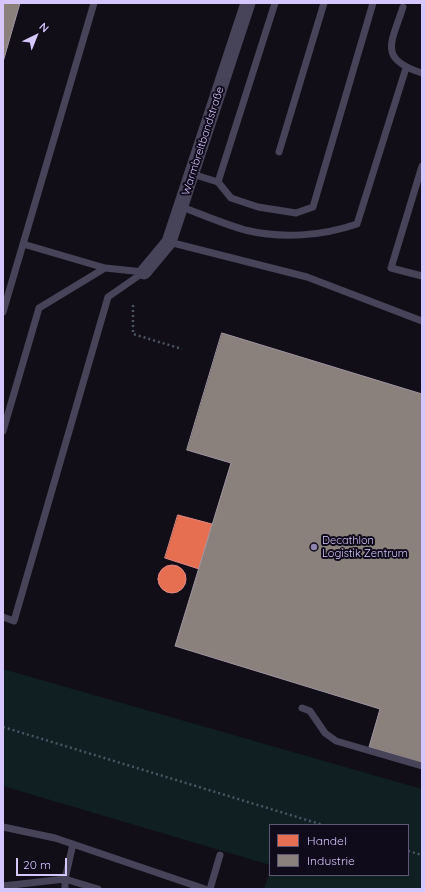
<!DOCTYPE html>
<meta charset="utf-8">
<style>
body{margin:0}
#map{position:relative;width:425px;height:892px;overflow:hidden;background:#110e18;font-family:Quicksand,sans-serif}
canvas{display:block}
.frame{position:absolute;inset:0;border:4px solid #d5c6fd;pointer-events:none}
.legend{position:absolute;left:269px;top:824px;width:140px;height:52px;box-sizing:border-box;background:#100b1b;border:1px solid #5f5675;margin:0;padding:5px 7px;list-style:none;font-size:12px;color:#d5c6fd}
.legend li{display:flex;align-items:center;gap:8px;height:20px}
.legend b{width:20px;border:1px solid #5f5675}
.north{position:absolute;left:16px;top:16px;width:40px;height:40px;-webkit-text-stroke:3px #100b1b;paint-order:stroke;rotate:43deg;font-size:11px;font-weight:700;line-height:16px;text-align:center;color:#d5c6fd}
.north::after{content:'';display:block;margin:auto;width:14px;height:18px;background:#d5c6fd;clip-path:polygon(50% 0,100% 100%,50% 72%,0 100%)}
.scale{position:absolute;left:16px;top:858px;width:51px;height:18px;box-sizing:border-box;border:2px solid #d5c6fd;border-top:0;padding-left:5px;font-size:12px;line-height:14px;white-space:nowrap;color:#d5c6fd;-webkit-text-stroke:3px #100b1b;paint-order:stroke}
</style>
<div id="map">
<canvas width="425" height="892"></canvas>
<div class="frame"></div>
<ul class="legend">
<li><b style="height:11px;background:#e76f51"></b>Handel</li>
<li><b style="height:11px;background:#8a817c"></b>Industrie</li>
</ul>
<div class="north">N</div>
<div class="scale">20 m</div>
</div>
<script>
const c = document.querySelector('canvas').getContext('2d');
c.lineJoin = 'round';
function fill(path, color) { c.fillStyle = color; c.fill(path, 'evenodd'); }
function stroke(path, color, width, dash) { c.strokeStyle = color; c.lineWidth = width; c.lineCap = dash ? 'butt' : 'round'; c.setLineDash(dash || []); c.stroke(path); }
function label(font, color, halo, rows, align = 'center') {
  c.font = font + ' Quicksand,sans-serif'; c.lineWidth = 4; c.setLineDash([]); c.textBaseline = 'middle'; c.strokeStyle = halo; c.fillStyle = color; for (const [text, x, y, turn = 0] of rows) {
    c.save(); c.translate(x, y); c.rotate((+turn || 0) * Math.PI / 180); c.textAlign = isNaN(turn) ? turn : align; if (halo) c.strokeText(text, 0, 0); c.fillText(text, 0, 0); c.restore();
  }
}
const green = new Path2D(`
 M3,669l419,120v100h-158l6,-19v5h138v-50h-138v40l-267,-79z`);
const shops = new Path2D(`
 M178,515l34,9 -13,45 -34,-11z
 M158 579a14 14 0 1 1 28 0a14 14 0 1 1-28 0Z`);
const industry = new Path2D(`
 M3,3h17l-17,59z
 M222,333l200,61v369l-53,-16 11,-38 -205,-63 56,-183 -44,-13z`);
const path = new Path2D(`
 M133,305v29l49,15
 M3,727l320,98
 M408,851l14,4`);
const lane = new Path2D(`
 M275,3l-57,179 13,16 27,9 38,6 17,-6 60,-204
 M403,7c-11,35 -26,52 19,66
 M279,152l45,-149
 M422,166l-31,102 31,8
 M192,174l26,8
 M182,207c21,8 42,17 63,23 37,9 77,6 112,-6l49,-156
 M169,242l138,35 115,44
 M23,244l82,24
 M3,312l91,-309
 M3,431l36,-123 66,-40 39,4
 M3,617l11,4 94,-324 36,-25
 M302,708l8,3 15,22 11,8 86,25
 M3,827l52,11 150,51
 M3,886l62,-7 8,-35
 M65,889v-10l33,10
 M210,889l10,-34`);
const street = new Path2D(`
 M144,272l25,-30 79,-239`);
const markers = [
 [314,547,4,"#9086ad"]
];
const streetNames = [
 ["Warmbreitbandstraße",203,141,-72]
];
const poiNames = [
 ["Decathlon",322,541],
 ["Logistik Zentrum",322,554]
];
fill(green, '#0f1f22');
fill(shops, '#e76f51');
stroke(shops, '#e28985', 1);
fill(industry, '#8a817c');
stroke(industry, '#a096a3', 1);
stroke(path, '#4c5564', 2.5, [2, 3]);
stroke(lane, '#474358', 7);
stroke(street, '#474358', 15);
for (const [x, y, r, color] of markers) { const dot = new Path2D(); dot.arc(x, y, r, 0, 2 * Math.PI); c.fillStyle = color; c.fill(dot); stroke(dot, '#100b1b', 1.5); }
label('11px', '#d5c6fd', '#100b1b', streetNames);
label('11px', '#d5c6fd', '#100b1b', poiNames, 'left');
</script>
